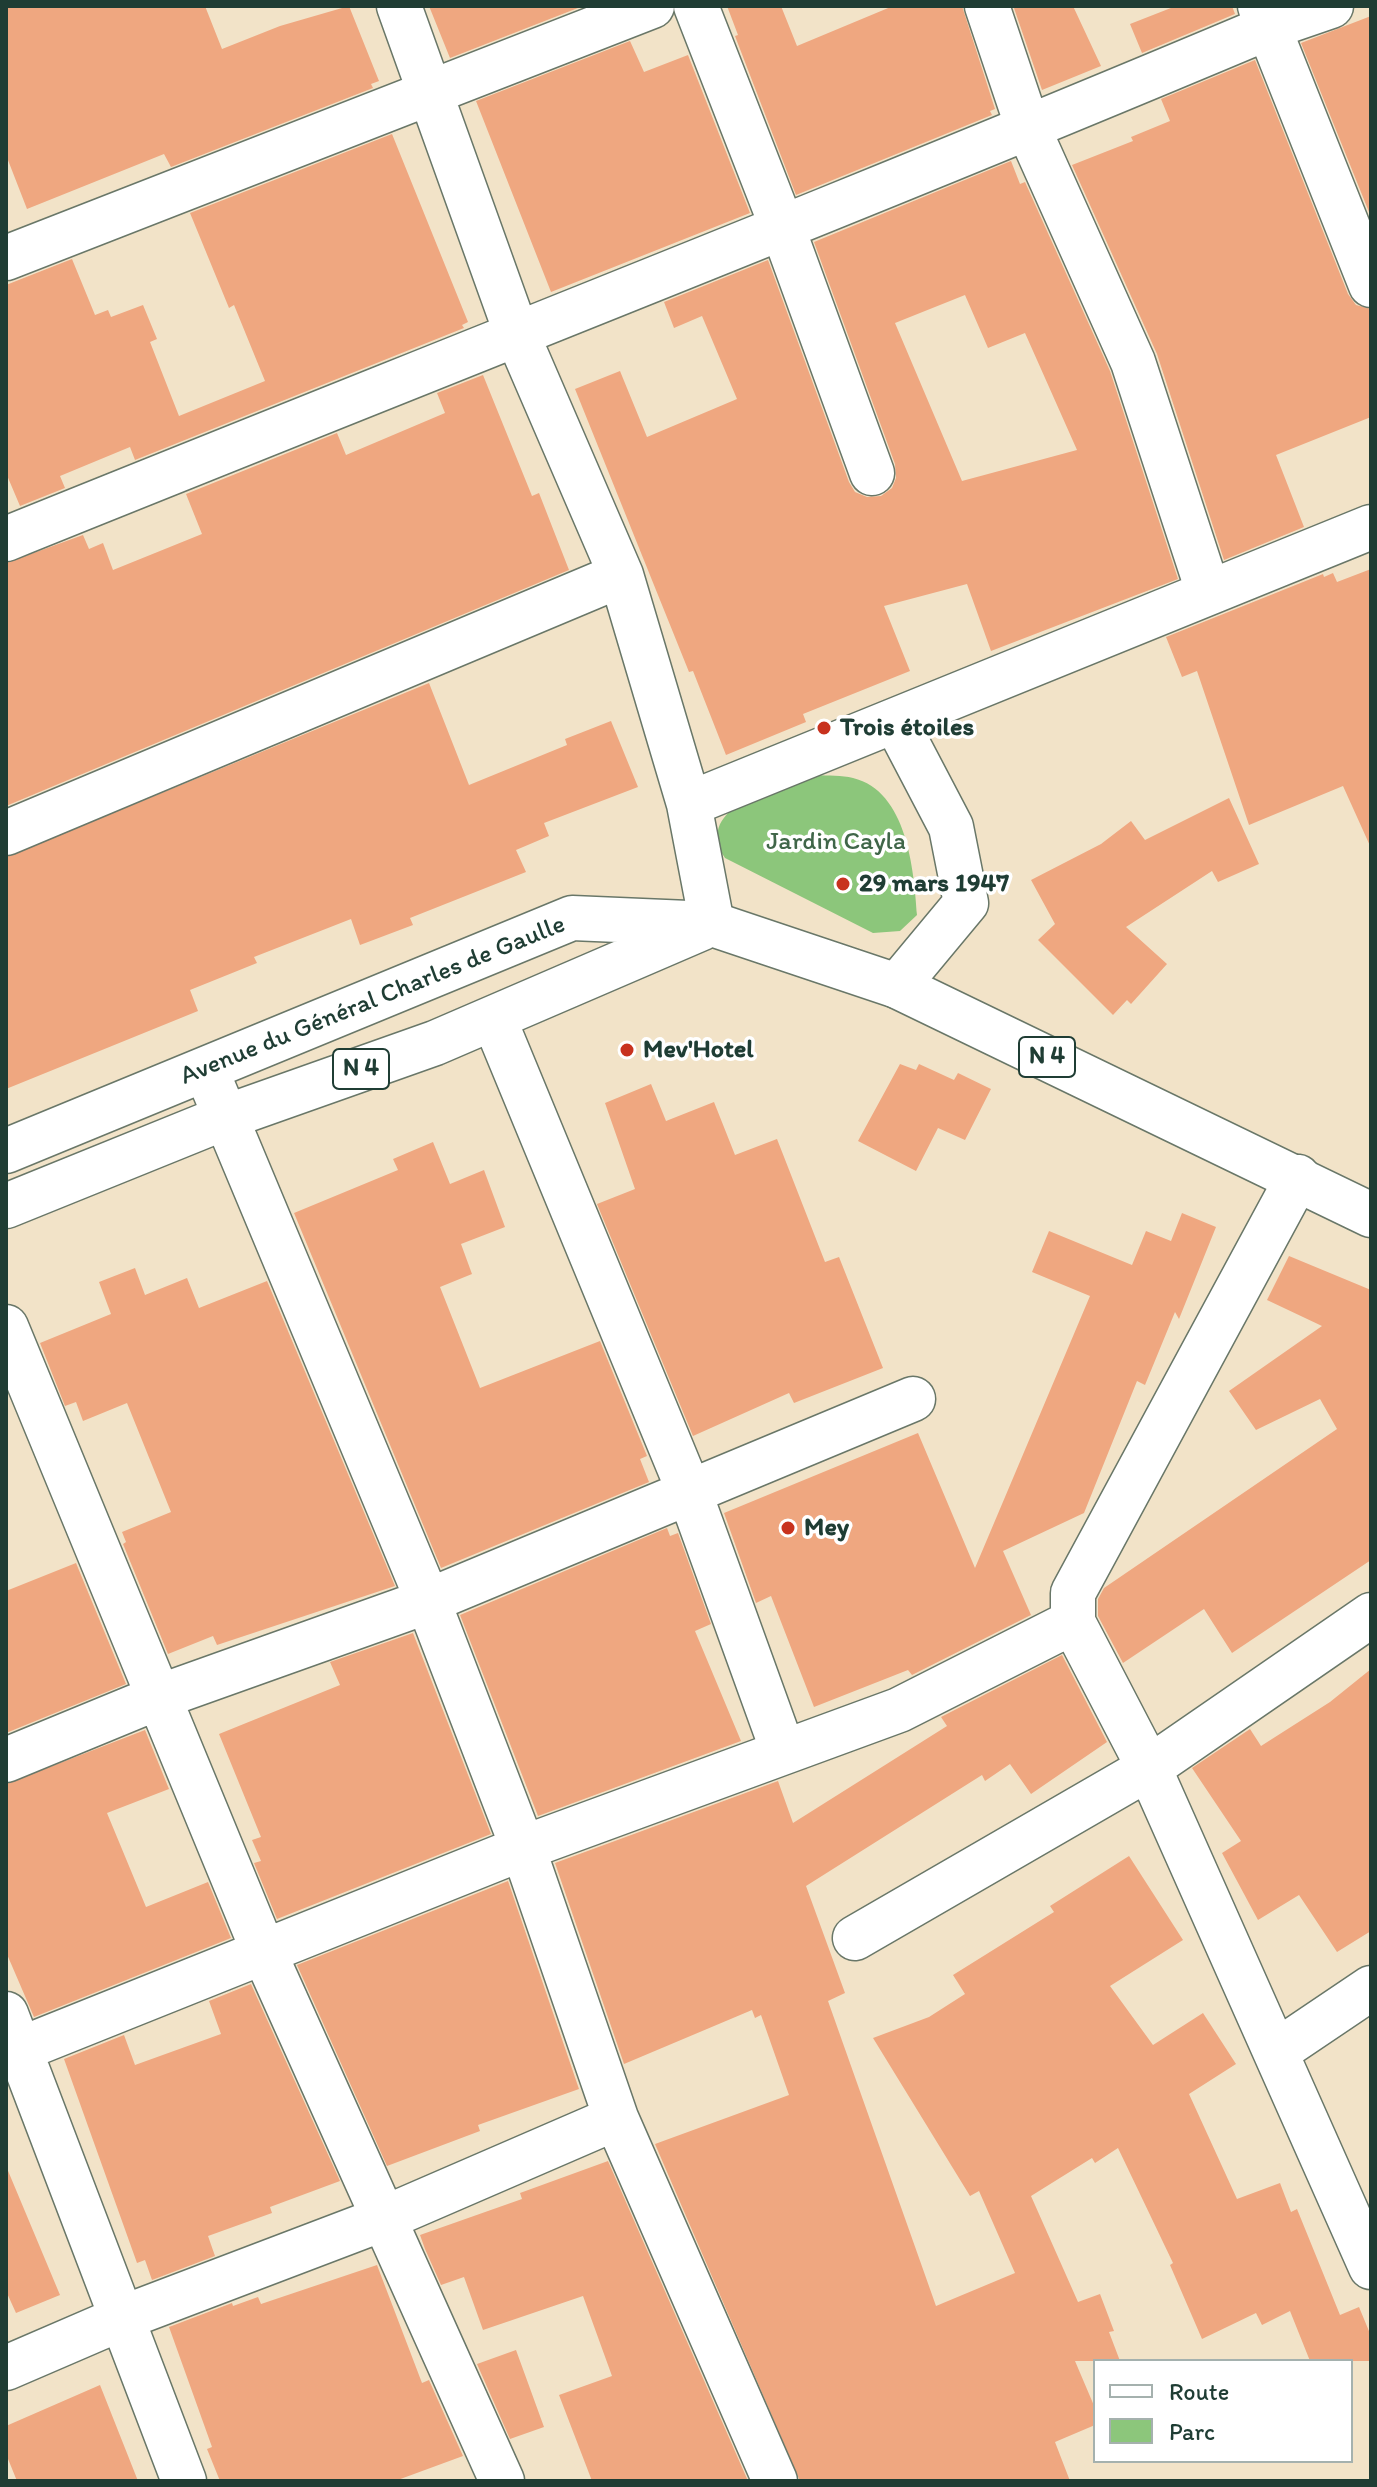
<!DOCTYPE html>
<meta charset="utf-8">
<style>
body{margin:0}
#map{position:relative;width:1377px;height:2487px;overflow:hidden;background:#f2e3c8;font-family:Itim,sans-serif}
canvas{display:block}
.frame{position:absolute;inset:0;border:8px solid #1f3d34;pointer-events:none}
.legend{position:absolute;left:1093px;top:2359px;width:260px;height:104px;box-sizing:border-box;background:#fff;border:2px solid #a5b1ae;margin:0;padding:10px 14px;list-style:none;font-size:24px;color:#1f3d34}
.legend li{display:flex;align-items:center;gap:16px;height:40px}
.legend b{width:40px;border:2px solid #a5b1ae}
</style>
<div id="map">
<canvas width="1377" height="2487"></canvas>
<div class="frame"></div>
<ul class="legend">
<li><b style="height:10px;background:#fff"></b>Route</li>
<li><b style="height:22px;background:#8cc67b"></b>Parc</li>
</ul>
</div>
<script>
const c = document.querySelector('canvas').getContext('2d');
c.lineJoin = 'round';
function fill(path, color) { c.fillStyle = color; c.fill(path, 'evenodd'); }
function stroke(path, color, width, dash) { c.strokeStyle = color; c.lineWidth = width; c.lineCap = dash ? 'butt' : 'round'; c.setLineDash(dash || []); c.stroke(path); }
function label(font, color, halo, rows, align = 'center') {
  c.font = font + ' Itim,sans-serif'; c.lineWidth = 7; c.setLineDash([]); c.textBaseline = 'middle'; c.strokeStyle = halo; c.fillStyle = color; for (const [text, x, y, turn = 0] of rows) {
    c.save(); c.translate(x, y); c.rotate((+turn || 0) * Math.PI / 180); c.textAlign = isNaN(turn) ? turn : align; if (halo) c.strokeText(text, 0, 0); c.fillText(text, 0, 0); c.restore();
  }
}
const green = new Path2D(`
 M816,775c12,1 26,0 37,3 54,13 61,92 64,137l-17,16 -27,2 -148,-75c-34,-53 57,-71 91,-83z`);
const building = new Path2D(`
 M6,6h199l17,43 58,-23 69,-20 30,75 -8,3 2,4 -202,79 -7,-13 -137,55 -21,-54z
 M429,6h154l-133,52z
 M727,6h54l16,40 96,-40h69l33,103 -5,2 2,4 -196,80 -61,-159 3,-1z
 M1018,6h55l28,60 -59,24 -28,-82z
 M1176,6h56l3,8 -93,39 -12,-29z
 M1371,16v201l-70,-174z
 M630,41l14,31 44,-17 62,158 -199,79 -75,-191z
 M1255,60l93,234 8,11 15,4v108l-95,38 28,72 -80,33 -67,-206 -85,-189 61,-24 -2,-4 39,-16 -9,-22z
 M392,134l76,188 -6,3 2,3 -329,132 -5,-13 -70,29 5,12 -45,18 -14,-33v-188l66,-26 23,56 13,-5 3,7 32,-12 14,34 -7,3 29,74 86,-35 -31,-76 -5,3 -39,-95z
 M1011,161l9,23 5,-2 85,189 68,208 -187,72 -24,-67 -83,22 26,65 -107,43 3,8 -80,33 -33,-84 -4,1 -114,-283 45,-18 27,66 90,-38 -35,-83 -28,12 -10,-26 104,-42 81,222 6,10 12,5 14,-1 11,-8 4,-10 -1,-14 -81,-222zM965,295l23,53 37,-15 52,117 -115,31 -67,-158z
 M483,375l49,121 7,-3 30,77 -563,236v-243l77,-28 6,14 14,-6 10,27 89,-36 -16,-40 151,-61 9,22 99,-42 -8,-20z
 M1371,569v279l-28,-62 -94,39 -52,-154 -15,6 -16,-40 157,-63 1,3 9,-4 4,9z
 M429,683l40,102 98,-40 -2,-6 46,-18 27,66 -94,36 5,13 -33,14 10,22 -116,46 3,7 -53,20 -9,-26 -97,38 3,6 -67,27 8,21 -192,78v-232z
 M1229,798l30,66 -41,18 -6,-11 -86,56 41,37 -36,40 -4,-4 -14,15 -75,-75 17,-16 -24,-44 70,-36 30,-23 14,19z
 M900,1064l16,6 3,-6 35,16 4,-7 33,16 -26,51 -27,-12 -22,43 -58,-30z
 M651,1084l15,37 48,-19 21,53 42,-16 48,123 14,-5 44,111 -89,35 -5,-10 -96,43 -96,-232 38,-15 -30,-86z
 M433,1142l17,42 34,-14 21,57 -44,17 11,30 -32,13 40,101 120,-47 47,115 -7,3 9,23 -208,86 -147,-355 104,-43 -5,-11z
 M1182,1213l34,14 -37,92 -4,-7 -30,73 -8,-4 -53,132 -81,38 28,64 -119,60 -4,-5 -94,37 -43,-111 -15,7 -32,-90 194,-80 57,135 115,-272 -58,-24 17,-41 83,34 14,-34 25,10z
 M1289,1256l82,34v270l-139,93 -28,-44 -81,54 -25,-47v-17l6,-11 233,-159 -17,-30 -64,31 -27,-39 93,-65 -55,-26z
 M135,1268l10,27 42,-17 12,30 68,-27 128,305 -178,59 -4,-9 -45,18 -45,-110 3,-2 -4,-10 49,-20 -44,-109 -44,18 -7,-19 -11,4 -25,-63 71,-29 -12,-32z
 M667,1528l3,8 8,-3 33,91 -16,7 46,110 -203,75 -78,-201z
 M76,1563l50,121 -120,49v-142z
 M413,1633l78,201 -214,85 -23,-56 7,-2 -9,-21 9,-3 -42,-103 121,-49 -10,-23z
 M1062,1655l45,87 -76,52 -21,-30 -25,17 -3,-6 -176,111 39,107 -17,8 108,305 79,-33 -36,-82 -9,5 -97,-158 56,-21 36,-23 -12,-19 101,-63 -4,-6 79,-50 54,84 -73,46 43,59 50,-32 33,51 -47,30 48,105 43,-16 11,29 6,-3 43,106 19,-8 12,29v25h-61l-20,-50 -28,14 -6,-12 -54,26 -32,-74 3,-2 -55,-115 -23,15 -3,-5 -61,38 47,106 22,-8 14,37 -5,1 11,29h-45l20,47v17l-40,17 15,39h-270l-145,-337 134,-49 -28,-80 -6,3 -3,-8 -128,54 -69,-201 223,-82 15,42 154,-97 -6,-9z
 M1371,1669v262l-34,21 -38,-57 -41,25 -36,-67 19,-12 -49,-73 58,-39 11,17 69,-44z
 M145,1730l24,59 -62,24 39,94 62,-25 23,56 -197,79 -28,-65v-168z
 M508,1881l71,208 -101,36 2,6 -93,35 -90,-201z
 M251,1984l89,197 -70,26 2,6 -64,23 7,20 -63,24 -7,-20 -8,3 -73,-204 60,-24 11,30 86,-31 -12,-33z
 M608,2161l140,320h-156l-33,-86 53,-19 -29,-80 -100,34 -19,-53 -23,8 -16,-36 -5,-14 102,-36 -2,-6z
 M6,2166l54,129 -44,18 -10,-22z
 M377,2265l45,118 7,-3 34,76 -68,25h-175l-13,-32 5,-2 -43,-120 63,-24 1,3 25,-9 3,7z
 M516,2350l28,77 -34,12 -33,-75z
 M100,2385l38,96h-121l-11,-27v-28z`);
const minor = new Path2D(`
 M399,6l117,326 105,243 68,229 23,120
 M696,6l87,223 89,244
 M987,6l41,122 105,234 75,229
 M1260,6l111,279
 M6,258l646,-252
 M6,539c421,-170 843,-335 1261,-511l64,-22
 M896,722l55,105 15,76 -69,83
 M689,804l682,-277
 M6,833l615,-258
 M494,1019l195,472 94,260
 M206,1070l222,531 95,247 93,270 159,363
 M1298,1177l-225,416v29l76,146 222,499
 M6,1327l257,623 239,531
 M6,1760l153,-63 269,-96 485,-202
 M855,1938l294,-170 222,-153
 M6,2014l178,467
 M1276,2052l95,-64
 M6,2055l517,-207 376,-138 174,-88
 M6,2368l116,-50 263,-100 231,-100`);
const primary = new Path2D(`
 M6,1151l566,-233 140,6 185,62 474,229
 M6,1206l220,-89 209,-74 267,-115`);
const markers = [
 [824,728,8,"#c8321e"],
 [843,884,8,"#c8321e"],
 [627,1050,8,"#c8321e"],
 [788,1528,8,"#c8321e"]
];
const shields = [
 [1047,1057,56],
 [361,1069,56]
];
const shieldNames = [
 ["N 4",1047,1057],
 ["N 4",361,1069]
];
const poiNames = [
 ["Trois étoiles",840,728],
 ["29 mars 1947",859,884],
 ["Mev'Hotel",643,1050],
 ["Mey",804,1528]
];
const parkNames = [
 ["Jardin Cayla",836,842]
];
const streetNames = [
 ["Avenue du Général Charles de Gaulle",373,1001,-22]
];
fill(green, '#8cc67b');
fill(building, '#efa780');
stroke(minor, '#697768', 47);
stroke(primary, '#697768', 47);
stroke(minor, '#fff', 44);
stroke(primary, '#fff', 44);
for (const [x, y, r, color] of markers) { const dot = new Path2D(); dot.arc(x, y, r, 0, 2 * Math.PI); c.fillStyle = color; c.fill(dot); stroke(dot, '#fff', 3); }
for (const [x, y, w] of shields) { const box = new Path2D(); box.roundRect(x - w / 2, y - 20, w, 40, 6); c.fillStyle = '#fff'; c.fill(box); stroke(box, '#1f3d34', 2); }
label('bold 24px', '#1f3d34', null, shieldNames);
label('bold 26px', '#1f3d34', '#fff', poiNames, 'left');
label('26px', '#406649', '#fff', parkNames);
label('26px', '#1f3d34', '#fff', streetNames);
</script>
